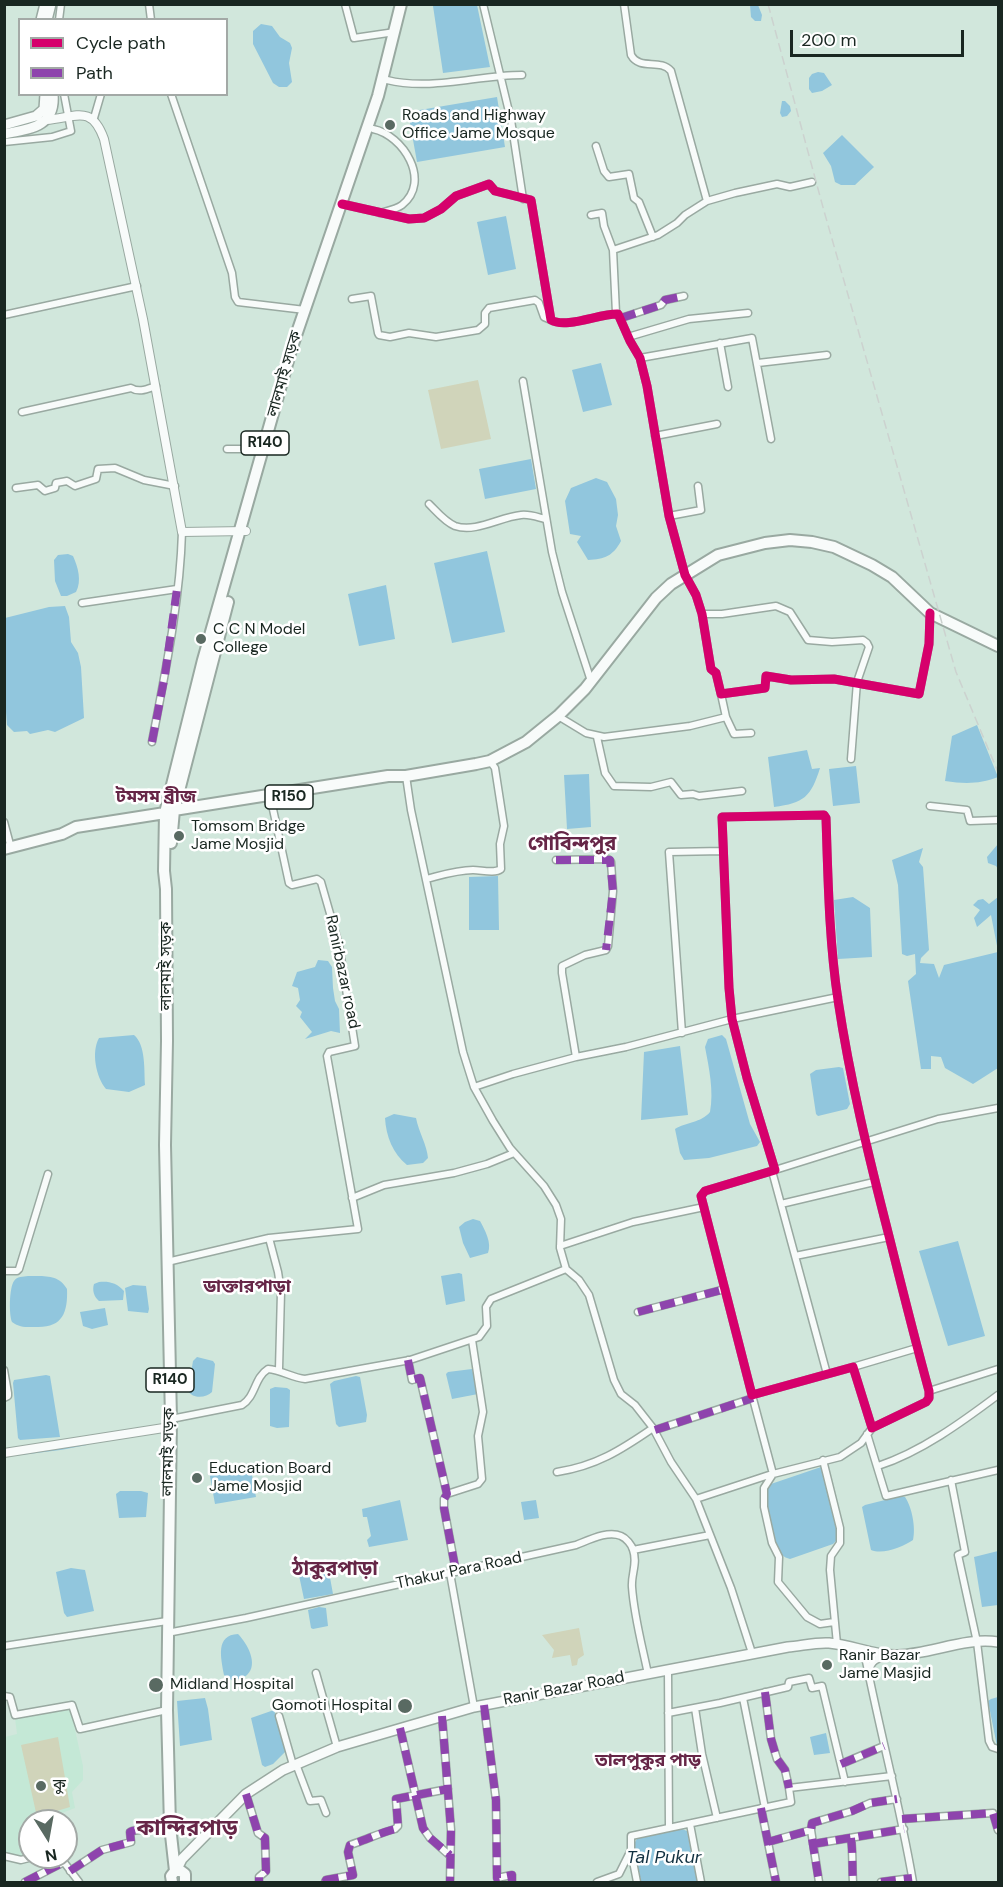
<!DOCTYPE html>
<meta charset="utf-8">
<style>
body{margin:0}
#map{position:relative;width:1003px;height:1887px;overflow:hidden;background:#d1e7dc;font-family:"DM Sans",sans-serif}
canvas{display:block}
.frame{position:absolute;inset:0;border:6px solid #192721;pointer-events:none}
.legend{position:absolute;left:18px;top:18px;width:210px;height:78px;box-sizing:border-box;background:#fff;border:2px solid #a3a9a6;margin:0;padding:8px 10px;list-style:none;font-size:18px;color:#192721}
.legend li{display:flex;align-items:center;gap:12px;height:30px}
.legend b{width:30px;border:2px solid #a3a9a6}
.north{position:absolute;left:18px;top:1809px;width:60px;height:60px;box-sizing:border-box;background:#fff;border:2px solid #a3a9a6;border-radius:50%;rotate:169deg;font-size:16px;font-weight:700;line-height:24px;text-align:center;color:#192721}
.north::after{content:'';display:block;margin:auto;width:21px;height:27px;background:#596a62;clip-path:polygon(50% 0,100% 100%,50% 72%,0 100%)}
.scale{position:absolute;left:790px;top:30px;width:174px;height:27px;box-sizing:border-box;border:3px solid #192721;border-top:0;padding-left:8px;font-size:18px;line-height:21px;white-space:nowrap;color:#192721;-webkit-text-stroke:4px #fff;paint-order:stroke}
</style>
<div id="map">
<canvas width="1003" height="1887"></canvas>
<div class="frame"></div>
<ul class="legend">
<li><b style="height:8px;background:#d6006c"></b>Cycle path</li>
<li><b style="height:8px;background:#8e44ad"></b>Path</li>
</ul>
<div class="north">N</div>
<div class="scale">200 m</div>
</div>
<script>
const c = document.querySelector('canvas').getContext('2d');
c.lineJoin = 'round';
function fill(path, color) { c.fillStyle = color; c.fill(path, 'evenodd'); }
function stroke(path, color, width, dash) { c.strokeStyle = color; c.lineWidth = width; c.lineCap = dash ? 'butt' : 'round'; c.setLineDash(dash || []); c.stroke(path); }
function label(font, color, halo, rows, align = 'center') {
  c.font = font + ' "DM Sans","Noto Sans Bengali",sans-serif'; c.lineWidth = 5; c.setLineDash([]); c.textBaseline = 'middle'; c.strokeStyle = halo; c.fillStyle = color; for (const [text, x, y, turn = 0] of rows) {
    c.save(); c.translate(x, y); c.rotate((+turn || 0) * Math.PI / 180); c.textAlign = isNaN(turn) ? turn : align; if (halo) c.strokeText(text, 0, 0); c.fillText(text, 0, 0); c.restore();
  }
}
const built = new Path2D(`
 M70,1707l13,59v14l-11,12 3,16 -34,13h-11v34l-6,2 -16,-2 -3,-6v-112l12,-3 -2,-16z`);
const green = new Path2D(`
 M478,380l13,59 -50,10 -13,-59z
 M579,1628l5,27 -6,4 -1,6 -5,1 -2,-11 -18,3 2,-8 -12,-15z
 M58,1737l12,70 -33,10 -16,-72z`);
const water = new Path2D(`
 M438,5h39l13,62 -47,6 -10,-67z
 M750,5h8l4,10 -1,6h-6l-4,-4z
 M261,24l11,2 8,11 10,6 2,5 -3,15 3,19 -5,5h-8l-6,-4 -20,-39v-13z
 M818,72l6,1 8,12 -10,6 -10,2 -3,-4v-11l3,-4z
 M497,97l8,50 -88,15 -9,-50z
 M782,101h3l5,5 1,5 -4,5 -5,1 -2,-4z
 M842,135l32,32 -19,18h-14l-6,-3 -4,-16 -8,-13z
 M506,216l10,53 -28,6 -11,-53z
 M601,363l11,42 -29,7 -11,-42z
 M531,459l5,30 -51,10 -6,-30z
 M596,478l11,4 9,17 2,16 -2,11 5,15c-8,15 -16,18 -33,19l-11,-18 4,-6 -11,-2 -5,-33 6,-13z
 M487,551l18,81 -53,11 -18,-80z
 M68,554l5,2c5,11 9,25 3,36l-9,4h-6l-6,-15 -1,-21 4,-5z
 M386,585l9,54 -36,7 -11,-52z
 M65,606l4,11 2,25 7,11 3,14 3,51 -29,14 -7,-2 -18,4 -3,-3 -13,1 -7,-7 -1,-13 -1,-94 44,-11z
 M977,725l21,52c-18,7 -33,7 -53,4l7,-45z
 M807,750l5,19 8,-1c-9,29 -16,35 -46,39l-6,-50z
 M856,766l4,37 -27,3 -4,-37z
 M589,774l2,53 -24,2 -3,-54z
 M998,844v25l-2,-3 -8,-3 -1,-6z
 M923,848l-4,14 4,5 6,83 -8,8 -1,5 14,1 5,14 5,-13 54,-13v116l-25,16 -28,-16 -4,-11 -10,-1v13h-10l-13,-88 8,-7 -1,-20 -8,2 -5,-2 -4,-69 -6,-25z
 M498,876l1,54h-30v-53z
 M853,897l17,11 2,49 -34,2 -4,-59z
 M998,897v54l-7,-36 -14,12 -3,-9 6,-8 -7,-5 5,-5 5,-1 6,5z
 M318,960l10,1 4,6 1,21 2,13 4,8 1,24 -9,-2 -26,8 7,-7 -12,-15 2,-5 -6,-6 4,-6 -2,-12 -6,-2 5,-14 18,-5z
 M134,1035c12,10 10,35 11,50l-16,7 -23,-3c-10,-12 -15,-37 -7,-51z
 M722,1035l4,4 24,85 10,18 -3,4 -48,12 -25,2 -4,-7 -5,-24c11,-7 26,-6 35,-17 4,-21 -1,-44 -5,-65l3,-8z
 M680,1046l8,69 -47,5 3,-68z
 M839,1067l4,1 7,36 -3,5 -29,7 -2,-2 -6,-40 6,-4z
 M394,1114l22,4c3,15 11,27 12,40l-5,5 -16,2c-14,-11 -21,-29 -22,-47z
 M473,1219l7,2c5,9 12,22 8,32l-18,5 -7,-15 -4,-16 6,-5z
 M958,1241l27,95 -37,10 -29,-95z
 M459,1273l3,1 3,27 -19,4 -5,-29z
 M28,1276c15,0 31,-2 39,13 1,24 -5,39 -31,38 -9,0 -16,1 -24,-5 -3,-7 -3,-34 2,-41 3,-5 9,-4 14,-5z
 M99,1282c10,-1 18,1 25,9l-1,9 -24,1c-5,-4 -7,-11 -5,-17z
 M133,1285l13,1 3,23 -1,4 -20,-2 -3,-23z
 M105,1308l3,17 -16,4 -9,-3 -3,-14z
 M197,1357l16,4 2,3 -3,28c-6,6 -19,7 -24,-1l5,-30z
 M472,1369l6,25 -26,5 -6,-25 2,-2z
 M46,1375l4,1 10,61 -40,3 -2,-2 -5,-55 1,-3z
 M356,1376l4,1 7,38 -1,7 -27,5 -3,-3 -6,-40 4,-3z
 M275,1387l12,1 3,2 -1,37 -12,1 -7,-2v-37z
 M250,1464l6,33 -41,7 -6,-33z
 M821,1467l9,27 8,45 -5,5 -43,15c-3,-1 -6,-2 -8,-4 -12,-12 -16,-54 -14,-70z
 M120,1491h21l7,2 -2,24 -27,1 -3,-24z
 M901,1496l4,1c7,10 11,31 8,43 -10,7 -30,15 -42,10l-9,-43 3,-2z
 M400,1500l8,40 -39,7 -2,-7 4,-4 -4,-19h-4l-1,-8z
 M536,1500l3,18 -15,2 -3,-18z
 M998,1551v54l-16,2 -8,-50z
 M324,1560l3,1 6,33 -29,5 -7,-33z
 M71,1568l14,2 9,41 -27,6 -3,-4 -8,-41z
 M319,1607l7,1 2,18 -15,3 -2,-1 -3,-18z
 M238,1634c9,9 21,30 9,41 -3,3 -10,4 -14,6l-9,-6c-3,-17 -9,-40 14,-41z
 M998,1697v49h-1l-9,-45 3,-2z
 M205,1698l3,11 4,31 -32,6 -3,-45z
 M274,1710l12,41 -13,13 -8,3 -3,-2 -11,-47z
 M826,1733l4,20 -16,2 -4,-18z
 M682,1829l5,2 10,51h-56l-7,-38 4,-7z`);
const stream = new Path2D(`
 M7,1456l55,-7 26,-5`);
const minor = new Path2D(`
 M149,4l2,16
 M345,4l9,34 41,-6
 M483,4l28,116 12,79
 M624,4l7,51c9,16 29,3 40,16l36,130
 M59,20l2,-16
 M387,80c44,11 91,-5 135,-5
 M171,94l61,179 3,24 3,5 67,8
 M94,118l7,-24
 M373,129c30,6 59,52 29,76 -5,4 -15,6 -22,8
 M4,142l48,-5 19,-6 -7,-37
 M596,146l8,25 5,6 20,-3 5,24 5,4 14,35
 M342,204l67,15 15,-1 17,-9 15,-13 33,-12 6,7 36,9 20,120c15,9 50,-7 67,-6l12,27 10,17 7,28 22,130 16,59 11,20 6,19 9,55 5,4 5,21 44,-6 1,-12 25,4 43,-1 85,15 10,-50 1,-31
 M591,215l11,-2 2,13 9,24
 M352,299l19,-3 7,37 1,2 11,2 19,-4 27,4 42,-7 7,-6v-11l4,-5 46,-8 4,3 5,14 7,3
 M616,313l-3,-63 45,-15 19,-12 8,-8 22,-14 28,-8 42,-9 13,3 22,-5
 M4,315l133,-29
 M621,318l40,-13 4,-5 19,-4
 M628,337l61,-18 59,-6
 M720,343l8,44
 M640,358l112,-20 19,101
 M758,363l69,-8
 M523,381l29,171 10,40 29,89
 M22,412l109,-24c8,5 16,1 25,-2
 M655,436l62,-12
 M227,449h23l13,3
 M16,488l22,-3 7,6 10,-3 1,-5 11,-2 8,5 21,-7 2,-10 17,-1 29,12 31,6
 M429,504c8,8 16,18 26,22 21,7 45,-9 66,-11 9,-1 16,2 24,4
 M669,516l32,-6 -3,-24
 M82,603l95,-14
 M702,614h20l54,-8 14,6 18,28 24,2 31,-2 4,3 2,4 -12,35 -6,77
 M558,716l28,17 18,4 86,-11 36,-9 -5,-23
 M726,717l8,17 17,-1
 M597,737l8,36 9,13 37,1 20,-5 10,13 12,-1 6,2 43,-5
 M152,742c13,-69 28,-140 30,-210
 M406,776l5,34 52,242 11,35 19,34 17,27 34,38 12,19 5,14 -1,29 6,21 13,11 10,15 25,85 7,14 14,11 18,23 18,34 25,37 35,89 21,65
 M930,806l37,4 3,11 28,-1
 M824,815l2,3c2,60 3,123 12,182 12,80 31,158 51,236 13,52 26,104 40,155v7l-3,4 -54,26 -19,-61 -101,28 -51,-199 4,-5 70,-21 -28,-92 -15,-59 -3,-31 -7,-171z
 M4,822l7,26
 M556,860l52,-1 3,3 2,29 -5,55 -2,4 -21,5 -23,11v7l14,84
 M426,879c16,-4 31,-9 47,-9 9,0 21,4 28,-1l-1,-25 4,-18 -9,-58 -5,-7
 M682,1033l-13,-181 54,-1
 M474,1087l39,-13 63,-17 50,-10 106,-28 106,-22
 M775,1170l163,-51 60,-11
 M772,1171l55,203
 M352,1198l32,-13 70,-12 33,-9 27,-11
 M781,1204l93,-22
 M269,1238l9,34 3,20 -2,77
 M560,1246l73,-24 71,-15
 M795,1256l94,-19
 M167,1262l102,-24 89,-9 -31,-173 2,-4 26,-6 -16,-101 -18,-63 -4,-3 -25,6 -3,-2 -18,-83
 M4,1271h13l2,-2 29,-95
 M638,1312l87,-23
 M408,1360l4,20 8,-2 27,116 -3,5v9l12,64
 M853,1367l64,-19
 M4,1370l4,23v3l-4,2
 M929,1391l69,-22
 M752,1395l21,79 67,-17 21,-14 11,-15
 M171,1419l71,-14c14,-9 12,-27 26,-36 14,1 24,9 37,10l105,-19 69,-23 8,-11 -1,-19 5,-8 75,-30
 M655,1430l98,-32
 M867,1434l19,62 112,-26
 M823,1460l17,68v15l-9,13 -1,14 7,74
 M878,1466c43,-14 84,-44 120,-71
 M557,1472c39,-6 64,-22 96,-44
 M773,1474l-9,14v19l8,36 7,14 -1,25 29,35 13,7 14,-2
 M951,1480l14,72 -7,3 19,87 12,99 3,6 6,2
 M447,1494l31,-10 4,-5 -4,-43 5,-24 -11,-72
 M696,1499l76,-25
 M633,1550l77,-15
 M450,1573l24,134
 M167,1633l79,-15 330,-73c13,-5 32,-15 45,-9 5,2 11,9 12,14 5,13 -2,24 -1,37 2,29 10,58 16,87
 M4,1646l163,-25
 M864,1651c15,78 36,154 49,231
 M668,1671l1,157
 M869,1671c2,-10 8,-13 18,-14
 M316,1673l21,74
 M765,1692l6,47 6,20 8,11 4,18
 M4,1696l6,1 5,18 57,-10 8,24 87,-19
 M743,1698l22,110
 M484,1705l12,95 1,78 15,-3v7
 M695,1708l7,46 15,64
 M668,1713l52,-10 68,-16 1,-5 20,-4 3,10 10,-2 23,96
 M279,1716l14,49
 M442,1716l9,114 -1,52
 M400,1728l23,100 7,10 19,17
 M296,1764l14,37 11,-1 5,13
 M841,1764l43,-18
 M246,1794l12,39 7,5 1,33 -7,6v5
 M761,1808l15,74
 M902,1819l91,-6 5,17
 M690,1824l11,58
 M811,1830l8,52
 M851,1838c2,15 1,29 2,44
 M768,1842l43,-12 1,-7 40,-12 18,-8 27,-4
 M813,1844l91,-15
 M631,1851l6,31
 M4,1856l17,4 12,-3
 M60,1857l19,25
 M70,1871l32,-21 29,-8 -1,-10 2,-1 38,-5
 M25,1882l39,-20
 M325,1882l1,-2 27,-5 -5,-23 2,-7c16,-5 29,-12 45,-16l3,-3 -2,-27 52,-10
 M597,1882l22,-8 12,-24v-14l160,-34 -2,-14 103,-12
 M881,1882l31,-4`);
const tertiary = new Path2D(`
 M46,120c29,-2 45,-17 58,19l39,180 39,213 64,-1
 M4,1453l166,-26`);
const secondary = new Path2D(`
 M41,20l4,-16
 M47,20l4,-16
 M4,125l32,-9 8,-7 1,-15
 M4,134c26,-5 52,-7 49,-40
 M176,1871l6,-12 64,-65 37,-24 54,-23 137,-40 314,-60c13,-1 28,-5 41,-4 24,2 45,13 69,12 33,-1 67,-18 100,-13`);
const primary = new Path2D(`
 M174,810l214,-34h18l70,-12 14,-3 36,-19 32,-26 27,-27 71,-91 15,-14 47,-29 47,-12 25,-3 22,2 22,5 38,18 20,12 38,36 68,33
 M171,843l3,-33 54,-208
 M4,849l58,-15 14,-7 89,-14
 M175,1871l-5,-45 -3,-116 4,-291 -6,-274 2,-104 -1,-152 -2,-18 1,-58 38,-153 88,-310 87,-254 23,-92
 M175,1871h6l4,3v8
 M172,1882l-1,-6 4,-5`);
const rail = new Path2D(`
 M768,4l56,207 132,461 42,100`);
const quiet = new Path2D(`
 M621,318l40,-13 4,-5 19,-4
 M152,742l13,-67 12,-86
 M556,860h54l3,31 -7,59
 M638,1312l87,-23
 M408,1360l4,20 8,-2 27,116 -3,5v9l12,64
 M655,1430l98,-32
 M765,1692l6,47 6,20 8,11 4,18
 M484,1705l12,95 1,78 15,-3v7
 M442,1716l9,114 -1,52
 M400,1728l23,100 7,10 20,17
 M841,1764l43,-18
 M246,1794l12,39 7,5 1,33 -7,6v5
 M761,1808l15,74
 M902,1819l91,-6 5,17
 M851,1838c2,15 1,29 2,44
 M812,1839l7,43
 M768,1842l43,-12 1,-7 40,-12 18,-8 27,-4
 M813,1844l91,-15
 M70,1871l32,-21 29,-8 -1,-10 2,-1 38,-5
 M25,1882l39,-20
 M325,1882l1,-2 27,-5 -5,-23 2,-7c16,-5 29,-12 45,-16l3,-3 -2,-27 52,-10
 M881,1882l31,-4`);
const cycleway = new Path2D(`
 M342,204l67,15 15,-1 17,-9 15,-13 33,-12 6,7 36,9 20,120c15,9 50,-7 67,-6l12,27 10,17 7,28 22,130 16,59 11,20 6,19 9,55 5,4 5,21 44,-6 1,-12 25,4 43,-1 85,15 10,-50 1,-31
 M824,815l2,3c2,60 3,123 12,182 12,80 31,158 51,236 13,52 26,104 40,155v7l-3,4 -54,26 -19,-61 -101,28 -51,-199 4,-5 70,-21 -28,-92 -15,-59 -3,-31 -7,-171z`);
const markers = [
 [390,125,6,"#596a62"],
 [201,639,6,"#596a62"],
 [179,836,6,"#596a62"],
 [197,1478,6,"#596a62"],
 [827,1665,6,"#596a62"],
 [156,1685,8,"#596a62"],
 [405,1706,8,"#596a62"],
 [41,1786,6,"#596a62"]
];
const shields = [
 [265,443,48],
 [289,797,48],
 [170,1380,48]
];
const shieldNames = [
 ["R140",265,443],
 ["R150",289,797],
 ["R140",170,1380]
];
const poiNames = [
 ["Roads and Highway",402,116],
 ["Office Jame Mosque",402,134],
 ["C C N Model",213,630],
 ["College",213,648],
 ["Tomsom Bridge",191,827],
 ["Jame Mosjid",191,845],
 ["Education Board",209,1469],
 ["Jame Mosjid",209,1487],
 ["Ranir Bazar",839,1656],
 ["Jame Masjid",839,1674],
 ["Midland Hospital",170,1685],
 ["Gomoti Hospital",392,1706,"right"],
 ["কু",53,1786]
];
const streetNames = [
 ["লালমাই সড়ক",285,374,-74],
 ["লালমাই সড়ক",167,966,-90],
 ["Ranirbazar road",342,972,78],
 ["লালমাই সড়ক",169,1452,-89],
 ["Thakur Para Road",459,1571,-12],
 ["Ranir Bazar Road",564,1689,-11]
];
const neighbourhoodNames = [
 ["টমসম ব্রীজ",156,797],
 ["ডাক্তারপাড়া",247,1287],
 ["তালপুকুর পাড়",648,1761]
];
const waterNames = [
 ["Tal Pukur",664,1858]
];
const quarterNames = [
 ["গোবিন্দপুর",572,845],
 ["ঠাকুরপাড়া",335,1570]
];
const districtNames = [
 ["কান্দিরপাড়",187,1829]
];
fill(built, '#c4e8d6');
fill(green, '#d0d4ba');
fill(water, '#91c6dd');
stroke(stream, '#91c6dd', 1.5);
stroke(minor, '#99a9a1', 9);
stroke(tertiary, '#99a9a1', 10);
stroke(secondary, '#99a9a1', 12);
stroke(primary, '#99a9a1', 14);
stroke(minor, '#f8fbfa', 6);
stroke(tertiary, '#f8fbfa', 8);
stroke(secondary, '#f8fbfa', 9);
stroke(primary, '#f8fbfa', 10);
stroke(rail, '#ccd2cf', 1.5, [9, 4.5]);
stroke(quiet, '#8e44ad', 8, [15, 8]);
stroke(cycleway, '#d6006c', 9);
for (const [x, y, r, color] of markers) { const dot = new Path2D(); dot.arc(x, y, r, 0, 2 * Math.PI); c.fillStyle = color; c.fill(dot); stroke(dot, '#fff', 2); }
for (const [x, y, w] of shields) { const box = new Path2D(); box.roundRect(x - w / 2, y - 12, w, 24, 4.5); c.fillStyle = '#fff'; c.fill(box); stroke(box, '#192721', 1.5); }
label('bold 15px', '#192721', null, shieldNames);
label('16px', '#192721', '#fff', poiNames, 'left');
label('16px', '#192721', '#fff', streetNames);
label('bold 18px', '#662647', '#fff', neighbourhoodNames);
label('italic 18px', '#113040', '#fff', waterNames);
label('bold 20px', '#662647', '#fff', quarterNames);
label('bold 22px', '#662647', '#fff', districtNames);
</script>
